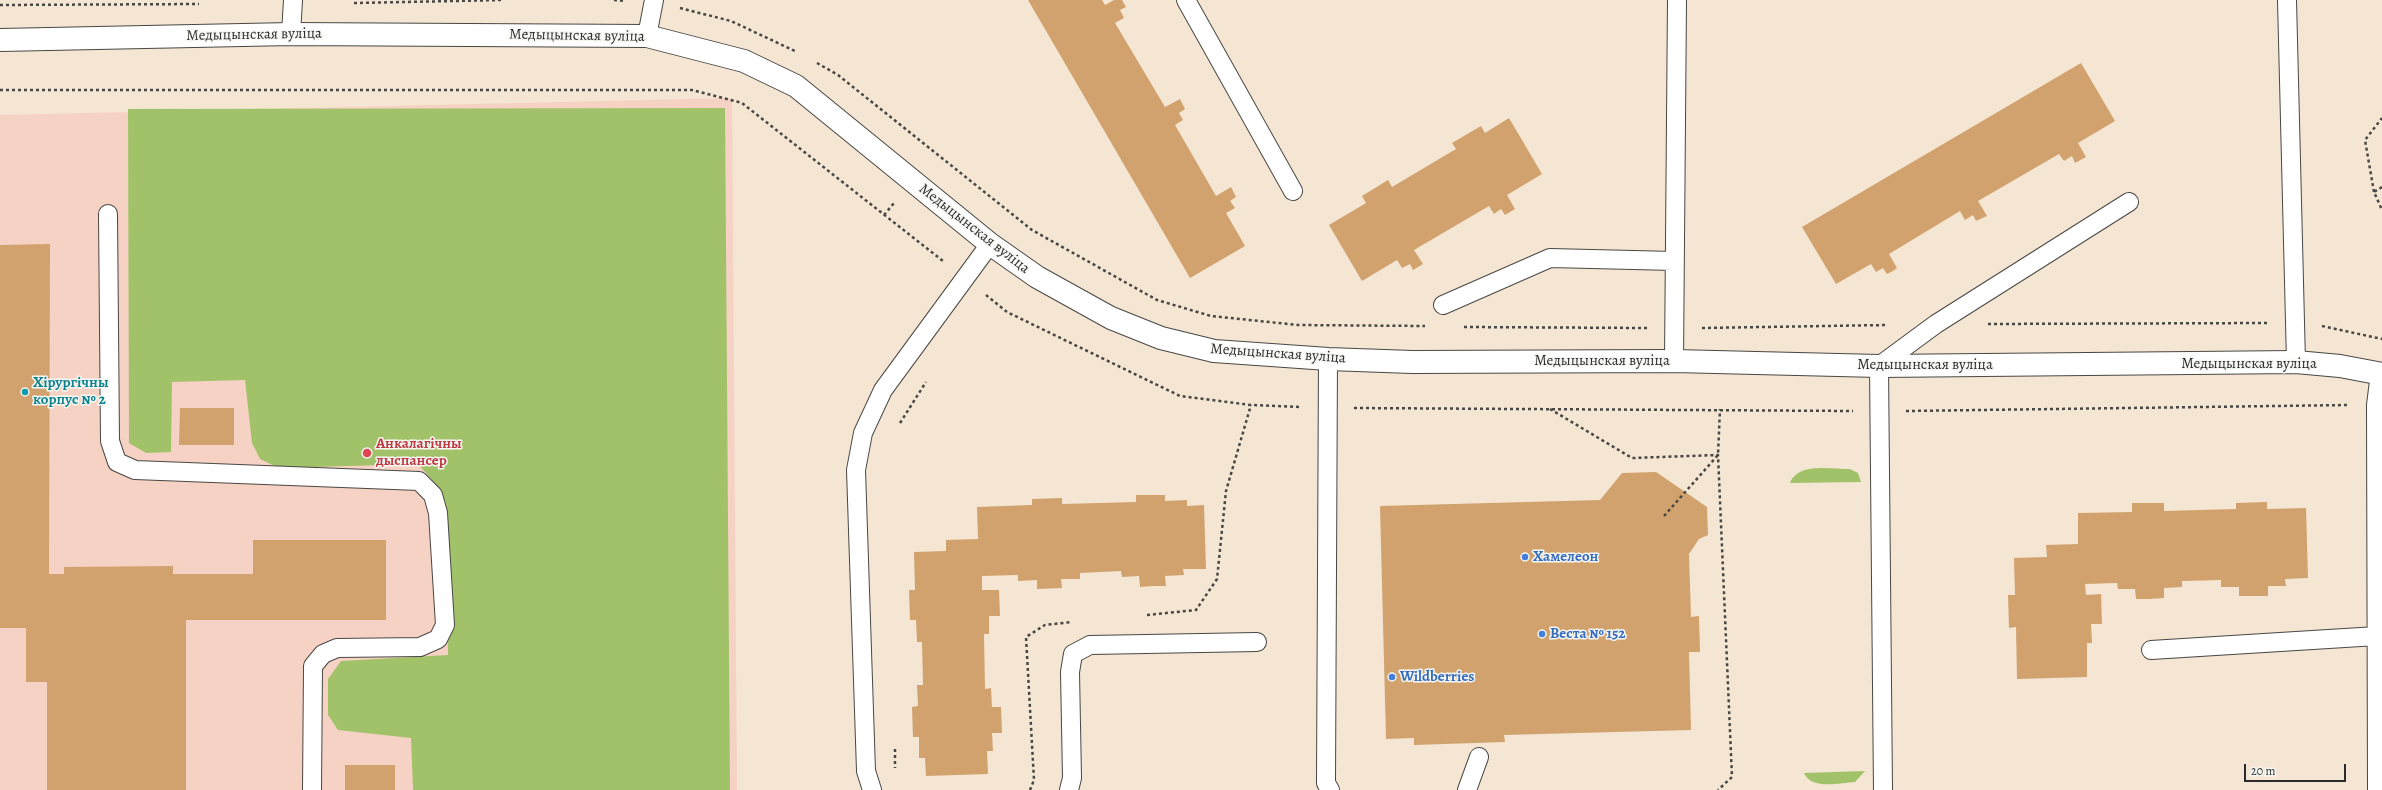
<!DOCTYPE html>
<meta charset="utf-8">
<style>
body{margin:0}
#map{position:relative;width:2382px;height:790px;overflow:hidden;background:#f4e6d3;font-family:Alegreya,serif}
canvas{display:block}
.scale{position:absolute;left:2244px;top:764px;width:102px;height:18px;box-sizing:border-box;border:2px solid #2b2b2b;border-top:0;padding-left:5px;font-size:12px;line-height:14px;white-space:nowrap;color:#2b2b2b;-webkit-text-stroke:3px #f6f6f2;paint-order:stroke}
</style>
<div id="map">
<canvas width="2382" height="790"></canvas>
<div class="scale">20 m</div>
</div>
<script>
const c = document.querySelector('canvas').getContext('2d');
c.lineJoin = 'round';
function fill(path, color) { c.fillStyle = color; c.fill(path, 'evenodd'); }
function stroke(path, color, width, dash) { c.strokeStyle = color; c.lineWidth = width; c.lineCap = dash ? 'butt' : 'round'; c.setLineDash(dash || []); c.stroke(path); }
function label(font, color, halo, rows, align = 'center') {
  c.font = font + ' Alegreya,serif'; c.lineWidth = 3; c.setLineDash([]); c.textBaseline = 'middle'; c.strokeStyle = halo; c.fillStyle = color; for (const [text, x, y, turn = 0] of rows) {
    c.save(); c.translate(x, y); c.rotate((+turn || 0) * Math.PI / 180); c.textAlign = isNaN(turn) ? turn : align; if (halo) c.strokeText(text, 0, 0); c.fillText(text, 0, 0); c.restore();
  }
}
const built = new Path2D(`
 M732,98l5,692h-737v-675z`);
const green = new Path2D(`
 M725,108l5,682h-317l-2,-52 -73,-8 -10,-15v-36l13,-18 107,-6 -3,-140 -5,-26 -22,-25 -139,4 -19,-9 -8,-16 -7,-63 -73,2 -1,70 -25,1 -17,-10 -1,-334z
 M1850,469l8,4 3,9 -71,1c8,-21 40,-14 60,-14z
 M1865,771l-10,11c-16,1 -44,8 -51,-9z`);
const building = new Path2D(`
 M1028,0h74l3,5 9,-5h8l4,7 -6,3 4,8 -9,5 50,84 15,-8 5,10 -6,4 4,7 -8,5 41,71 15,-9 5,10 -6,4 5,7 -9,5 19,33 -55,32z
 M2081,63l34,58 -37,22 8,14 -11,6 -3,-7 -8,5 -5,-7 -81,47 9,15 -11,5 -3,-6 -8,5 -5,-9 -71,43 8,14 -4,3 -6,3 -4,-6 -7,4 -5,-8 -35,20 -34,-57z
 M1509,118l33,56 -35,21 8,14 -10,6 -4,-6 -7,5 -5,-8 -75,44 9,14 -10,6 -3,-6 -8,4 -5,-8 -35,21 -33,-56 37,-22 -4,-7 26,-16 4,7 64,-38 -4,-6 29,-17 4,7z
 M50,244l-1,330h15v-7l109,-1v8h80v-34h133v80h-200v170h-139v-108h-21v-54h-26v-383z
 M180,408h54v37h-55z
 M1656,472l51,35 1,28 -9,4 -10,15 2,63 8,-1 1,36h-11l2,78 -187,5 1,7 -91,3v-7l-28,1 -6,-233 220,-6 22,-27z
 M1136,495h29v6l22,-1v6l17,-1 2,64h-23l1,6 -19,1 1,10h-13l-13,1 -1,-11 -17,1 -1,-6 -41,2v6h-19l1,9 -25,1v-9l-19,1v-6l-36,1v14h17l1,26h-11v18h-5l1,55 6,-1 1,19h9l1,26h-10l1,18h-6l1,23 -62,2 -1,-18h-6v-21h-6l-1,-30 6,-1 -1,-21h6l-1,-43h-5l-1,-22h-6l-1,-30h6l-1,-38 32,-1v-11l32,-1 -1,-32 55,-2v-6l30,-1v6l74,-2z
 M2267,502v7l39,-1 2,70 -23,1 1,7h-18v10h-29v-9h-18v-7l-39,1v6l-18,1v10l-14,1h-14l-1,-10h-17l-1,-6 -32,1 1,11 15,-1 1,30h-11l1,19h-5v34l-70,2 -1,-52 -7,1 -1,-33h7l-1,-37 33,-1 -1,-12 32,-1v-31l54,-1v-9h32v8l72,-2v-6z
 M345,765h50v25h-50z`);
const path = new Path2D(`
 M614,0l12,1
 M354,3l150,-3
 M0,5l199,-1
 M680,8l51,13 66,31
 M817,63l21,12 194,155 125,70 54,16 87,9 127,1
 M0,90h692l50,13 201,158
 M2382,187l-8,5 8,18
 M2374,192l-9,-52 17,-22
 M884,215l10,-12
 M986,295l21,17 173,84 71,9 50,2
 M1988,324l279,-1
 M2322,326l60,13
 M1464,327l183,1
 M1702,328l185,-3
 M1354,408l499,3
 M1550,409l82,49 86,-3 14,322 -14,13
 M1906,411l443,-6
 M900,423l26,-41
 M1664,516l54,-61 2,-46
 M1147,615l49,-5 21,-31 9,-88 25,-86
 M895,749v19
 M1030,790l4,-10 -8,-143 19,-12 27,-3`);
const service = new Path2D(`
 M1186,0l107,191
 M2287,0l9,362
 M291,34l2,-34
 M647,36l7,-36
 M108,214l2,227 7,21 18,8 284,11 14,14 5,18 7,112 -7,14 -18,8 -83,1 -14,6 -10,12 -1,124
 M1443,305l107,-47 124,3
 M1328,359l-2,424 4,7
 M1674,361l3,-361
 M2151,650l226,-14
 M872,790l-6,-19 -10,-301 7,-37 20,-43 107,-146
 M1069,790l3,-12 -2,-106 3,-18 17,-9 167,-3
 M1467,790l12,-33
 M1883,790l-4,-424 57,-42 193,-122
 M2377,790l-1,-385 4,-32`);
const minor = new Path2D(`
 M0,40l291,-6 356,2 97,25 52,25 194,158 47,33 74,41 50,20 53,13 114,8 84,3 262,-1 205,5 417,-4 44,4 42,8`);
const markers = [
 [25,392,4,"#0f9aa8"],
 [367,453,5,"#e0444e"],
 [1525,557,4,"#3f7fe0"],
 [1542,634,4,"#3f7fe0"],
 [1392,677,4,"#3f7fe0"]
];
const streetNames = [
 ["Медыцынская вуліца",254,35,-1],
 ["Медыцынская вуліца",577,36,1],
 ["Медыцынская вуліца",974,229,38],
 ["Медыцынская вуліца",1278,354,4],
 ["Медыцынская вуліца",1602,361],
 ["Медыцынская вуліца",2249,364],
 ["Медыцынская вуліца",1925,365]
];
const cultureNames = [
 ["Хірургічны",33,383],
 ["корпус № 2",33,400]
];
const healthNames = [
 ["Анкалагічны",376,444],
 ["дыспансер",376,461]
];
const shopNames = [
 ["Хамелеон",1533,557],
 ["Веста № 152",1550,634],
 ["Wildberries",1400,677]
];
fill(built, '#f6d2c4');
fill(green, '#a2c26a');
fill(building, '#d1a26e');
stroke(service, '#494744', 20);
stroke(minor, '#494744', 24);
stroke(path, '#494744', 2.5, [3, 3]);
stroke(service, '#fff', 18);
stroke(minor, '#fff', 22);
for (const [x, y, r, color] of markers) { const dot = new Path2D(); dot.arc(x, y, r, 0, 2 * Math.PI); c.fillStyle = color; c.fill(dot); stroke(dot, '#f6f6f2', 1.5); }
label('15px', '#2b2b2b', '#f6f6f2', streetNames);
label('bold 15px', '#0d838f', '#f6f6f2', cultureNames, 'left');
label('bold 15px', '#be3a42', '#f6f6f2', healthNames, 'left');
label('bold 15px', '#366cbe', '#f6f6f2', shopNames, 'left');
</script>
